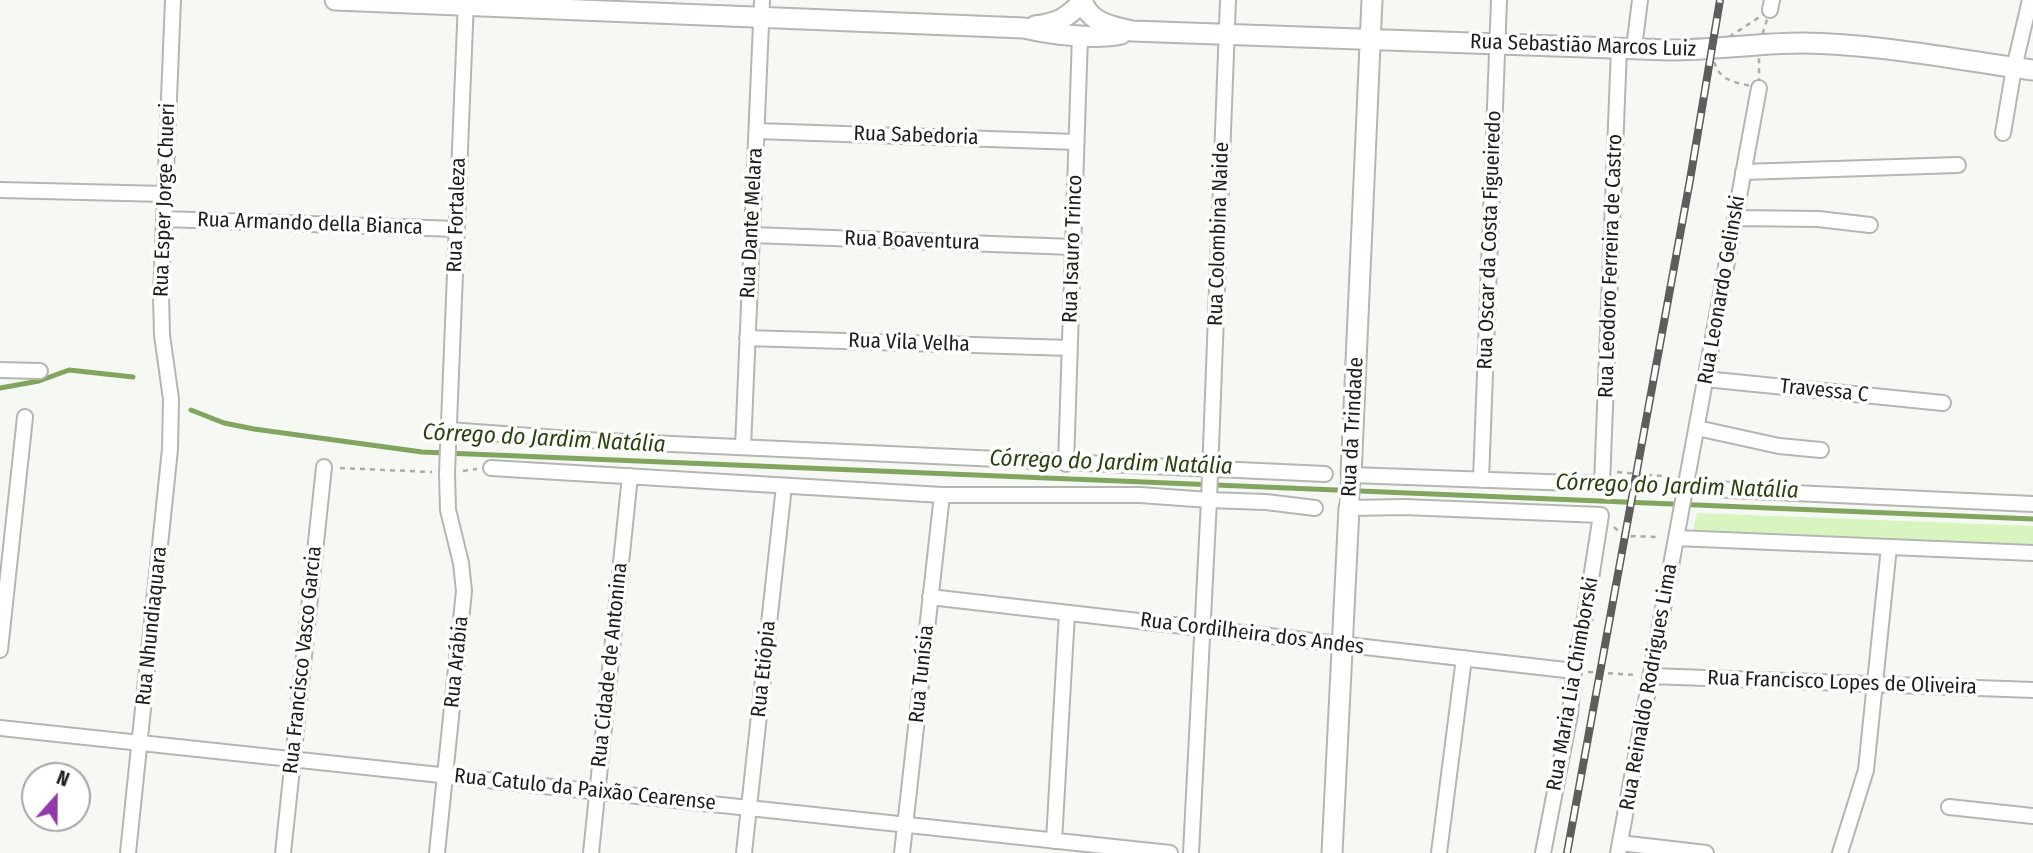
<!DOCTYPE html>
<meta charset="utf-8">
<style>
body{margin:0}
#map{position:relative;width:2033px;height:853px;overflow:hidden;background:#f6f8f4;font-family:"Fira Sans Condensed",sans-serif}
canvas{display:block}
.north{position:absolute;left:21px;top:762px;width:70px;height:70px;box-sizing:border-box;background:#fff;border:2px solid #a5a5a5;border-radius:50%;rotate:21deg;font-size:19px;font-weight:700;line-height:28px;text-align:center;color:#1e1e1d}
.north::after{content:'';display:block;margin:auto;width:24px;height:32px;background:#903ba9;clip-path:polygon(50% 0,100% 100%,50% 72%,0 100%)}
</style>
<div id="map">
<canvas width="2033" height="853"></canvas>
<div class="north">N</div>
</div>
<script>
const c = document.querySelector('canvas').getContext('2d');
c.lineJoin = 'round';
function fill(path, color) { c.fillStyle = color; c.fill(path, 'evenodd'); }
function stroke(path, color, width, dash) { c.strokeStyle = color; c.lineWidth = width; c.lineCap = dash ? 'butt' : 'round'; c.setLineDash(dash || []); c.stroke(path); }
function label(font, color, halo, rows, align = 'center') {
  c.font = font + ' "Fira Sans Condensed",sans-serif'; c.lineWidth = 7; c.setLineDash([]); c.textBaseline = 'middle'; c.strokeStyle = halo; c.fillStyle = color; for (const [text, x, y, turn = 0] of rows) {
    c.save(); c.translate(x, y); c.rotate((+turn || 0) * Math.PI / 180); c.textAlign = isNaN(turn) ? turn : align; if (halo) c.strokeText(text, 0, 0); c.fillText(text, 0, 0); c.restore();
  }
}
const green = new Path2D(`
 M1697,513l336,13v19l-340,-15z`);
const stream = new Path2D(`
 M0,388l39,-7 30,-11 64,7
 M191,410l33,13 30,6 168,23 1611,67`);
const path = new Path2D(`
 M1770,10l-11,35v43c-30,-8 -42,-5 -48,-39z
 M340,468l92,4
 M463,471l14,-2
 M1617,472l56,5
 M1614,527l10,9 36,1
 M1588,672l49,3`);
const minor = new Path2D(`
 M1770,10l2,-10
 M1634,48l6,-48
 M757,131l319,11
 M2003,133l11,-65 16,-68
 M1743,172l215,-7
 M0,190l165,4
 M1735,218l83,1 52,6
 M164,219l293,10
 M752,235l321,12
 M747,338l323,10
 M0,370l40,1
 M1705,379l238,24
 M1697,428l82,18 42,4
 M449,430l136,10 740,34
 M743,447l19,-447
 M1066,464l14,-429
 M491,468l451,27h198l69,5 57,2 49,6
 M1351,475l251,9 17,-436
 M1481,480l18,-480
 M1686,485l43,5 304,14
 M1349,508l55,-1 197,8 -17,108 -10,48 -4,43 -27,139
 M1676,538l357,15
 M930,597l644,74
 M0,650l25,-233
 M1651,676l382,14
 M0,728l1170,125
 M1949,807l84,9
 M1054,841l13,-228
 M1620,843l86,10
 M128,853l42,-404 1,-50 -9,-64 -1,-40 12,-295
 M283,853l41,-386
 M437,853l27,-262 -3,-28 -13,-53 -1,-37 19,-473
 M591,853l39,-377
 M744,853l40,-367
 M902,853l40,-358
 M1191,853l18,-353 19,-500
 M1439,853l25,-195
 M1618,853l141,-765
 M1840,853l26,-83 23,-223`);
const tertiary = new Path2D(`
 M1349,508l2,-33`);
const secondary = new Path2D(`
 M335,0l689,28c26,6 71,12 97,6
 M1082,0c7,23 29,26 50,31l537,19c45,0 90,-7 134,-7 77,1 154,17 230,27
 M1035,26c22,-3 31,-7 47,-24
 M1351,475l21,-475
 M1332,853l17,-345`);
const rail = new Path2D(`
 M1567,853l123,-673 30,-180`);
const streetNames = [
 ["Rua Sebastião Marcos Luiz",1583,46,2],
 ["Rua Sabedoria",916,136,2],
 ["Rua Esper Jorge Chueri",165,200,-88],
 ["Rua Fortaleza",457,215,-88],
 ["Rua Dante Melara",752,223,-87],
 ["Rua Armando della Bianca",310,224,2],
 ["Rua Colombina Naide",1219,234,-88],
 ["Rua Oscar da Costa Figueiredo",1490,240,-88],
 ["Rua Boaventura",912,241,2],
 ["Rua Isauro Trinco",1073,249,-88],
 ["Rua Leodoro Ferreira de Castro",1611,266,-88],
 ["Rua Leonardo Gelinski",1722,290,-80],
 ["Rua Vila Velha",909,343,2],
 ["Travessa C",1824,391,6],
 ["Rua da Trindade",1353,427,-87],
 ["Rua Nhundiaquara",152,626,-84],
 ["Rua Cordilheira dos Andes",1252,634,7],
 ["Rua Francisco Vasco Garcia",303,660,-84],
 ["Rua Arábia",457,662,-84],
 ["Rua Cidade de Antonina",610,665,-84],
 ["Rua Etiópia",764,669,-84],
 ["Rua Tunísia",922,674,-84],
 ["Rua Francisco Lopes de Oliveira",1842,683,2],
 ["Rua Maria Lia Chimborski",1573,684,-80],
 ["Rua Reinaldo Rodrigues Lima",1649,687,-80],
 ["Rua Catulo da Paixão Cearense",585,790,6]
];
const waterNames = [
 ["Córrego do Jardim Natália",544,439,3],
 ["Córrego do Jardim Natália",1111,463,2],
 ["Córrego do Jardim Natália",1677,487,2]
];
fill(green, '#d8f5bf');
stroke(stream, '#81a55e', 5);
stroke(minor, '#b4b6b3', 18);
stroke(tertiary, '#b4b6b3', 21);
stroke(secondary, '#b4b6b3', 23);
stroke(path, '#abaca9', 2.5, [5, 5]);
stroke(minor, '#fff', 14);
stroke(tertiary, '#fff', 18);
stroke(secondary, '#fff', 19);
stroke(rail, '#5d5d5c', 8);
stroke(rail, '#fff', 5, [16]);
label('21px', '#1e1e1d', '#fff', streetNames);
label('italic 23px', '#2b420f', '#fff', waterNames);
</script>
